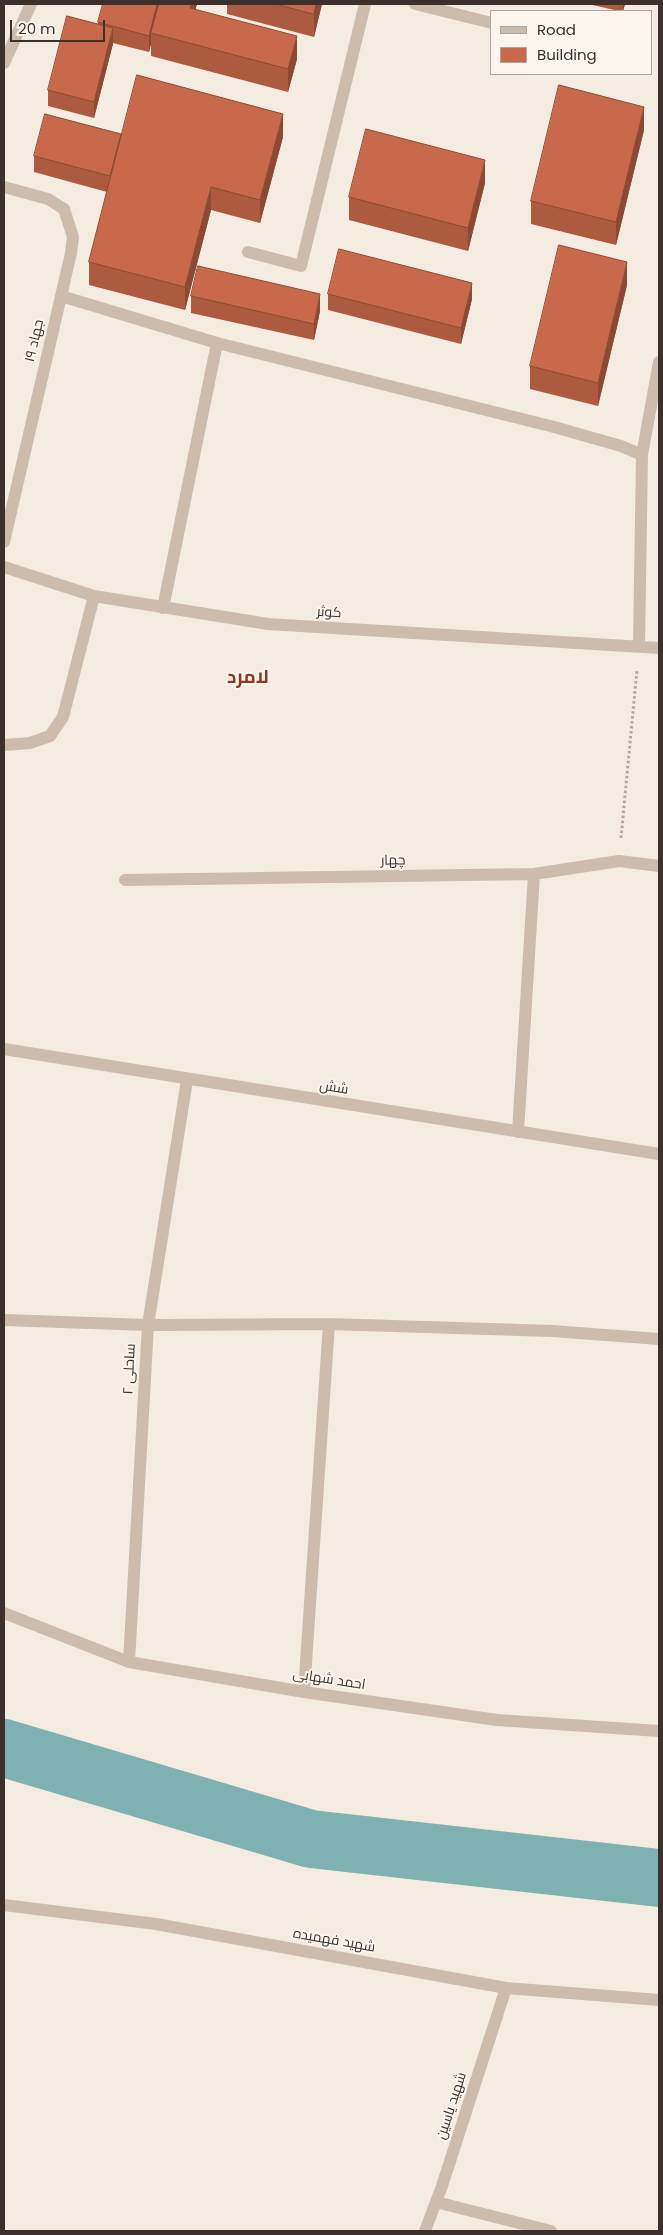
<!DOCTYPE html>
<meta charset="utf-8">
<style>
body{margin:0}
#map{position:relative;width:663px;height:2235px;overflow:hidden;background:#f4ebe1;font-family:Poppins,sans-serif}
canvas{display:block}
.frame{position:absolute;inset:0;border:5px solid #3b302b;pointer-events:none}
.legend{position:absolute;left:490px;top:10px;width:162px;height:65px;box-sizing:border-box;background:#fbf5ee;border:1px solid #aea6a0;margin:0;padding:6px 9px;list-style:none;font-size:15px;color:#3b302b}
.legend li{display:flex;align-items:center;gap:10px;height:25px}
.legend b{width:25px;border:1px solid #aea6a0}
.scale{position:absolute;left:10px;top:20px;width:95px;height:22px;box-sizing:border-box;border:2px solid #3b302b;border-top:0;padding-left:6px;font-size:15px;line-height:18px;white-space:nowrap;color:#3b302b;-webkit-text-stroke:4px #fbf5ee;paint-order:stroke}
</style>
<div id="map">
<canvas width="663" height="2235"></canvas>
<div class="frame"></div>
<ul class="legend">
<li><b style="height:6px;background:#cdbbac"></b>Road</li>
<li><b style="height:14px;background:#c8694b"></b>Building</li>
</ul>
<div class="scale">20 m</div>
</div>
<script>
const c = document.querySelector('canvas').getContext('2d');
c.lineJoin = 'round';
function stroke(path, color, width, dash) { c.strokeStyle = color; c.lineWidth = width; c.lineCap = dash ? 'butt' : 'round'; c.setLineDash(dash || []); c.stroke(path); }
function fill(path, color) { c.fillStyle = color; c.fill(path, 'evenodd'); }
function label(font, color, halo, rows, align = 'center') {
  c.font = font + ' Poppins,Cairo,sans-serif'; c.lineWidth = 4; c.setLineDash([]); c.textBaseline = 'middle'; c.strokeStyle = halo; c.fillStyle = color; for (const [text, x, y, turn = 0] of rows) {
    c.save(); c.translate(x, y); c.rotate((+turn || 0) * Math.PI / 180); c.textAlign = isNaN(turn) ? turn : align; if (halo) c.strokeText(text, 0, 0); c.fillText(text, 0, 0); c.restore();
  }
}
const river = new Path2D(`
 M4,1748l307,91 348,39`);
const path = new Path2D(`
 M621,838l16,-168`);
const minor = new Path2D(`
 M415,4l77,19
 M4,63l27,-59
 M4,187l44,12 16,10 9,28 -2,16 -67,289
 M248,252l53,14 64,-262
 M61,296l156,47 337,84 67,19 21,9
 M4,567l90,29 174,28 391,24
 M163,608l54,-265
 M639,646l3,-191 17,-93
 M4,745l26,-2 20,-7 13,-19 31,-121
 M125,880l409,-6 85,-13 40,5
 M4,1049l655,105
 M518,1132l16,-258
 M4,1320l144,5 181,-1 223,7 107,8
 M4,1613l125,49 175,30 193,28 162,11
 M129,1662l19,-337 39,-245
 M304,1692l25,-368
 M4,1905l152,19 350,64 153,12
 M436,2202l115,29
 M425,2231l17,-45 64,-198`);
const wall = new Path2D(`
 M197,4l-2,6 102,49 -9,33 -137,-36v-12l-2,8 -36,-9 -19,75 -46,-12v-16l50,-66v-2z
 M227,4h95l-8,33 -87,-23z
 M588,4h37l-2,7h-4z
 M644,130l-28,115 -85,-21v-23z
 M121,134l162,3 -23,86 -49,-13 -26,100 -96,-25v-23l18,-70 -73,-20v-16z
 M485,183l-17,68 -119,-31v-23z
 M627,285l-29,121 -68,-17v-23z
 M328,294l144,5 -11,45 -133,-34z
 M191,296l129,15 -6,29 -123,-27z`);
const shadedWall = new Path2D(`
 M157,4h5l-11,29v11l-2,8v-16z
 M191,4h6l-7,27v-23z
 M316,4h6l-8,33v-23z
 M623,4h2l-2,7z
 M113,28v16l-19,74v-16z
 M297,36v23l-9,33v-23z
 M644,107v23l-28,115v-23z
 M283,114v23l-23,86v-23z
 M485,160v23l-17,68v-23z
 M211,187v23l-26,100v-23z
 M627,262v23l-29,121v-23z
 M472,283v16l-11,45v-16z
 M320,294v17l-6,29v-16z`);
const building = new Path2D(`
 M103,4h54l-8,32 -51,-14z
 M159,4h32l-1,4 107,28 -9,33 -137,-36z
 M276,4h40l-2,10z
 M67,16l46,12 -19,74 -46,-12z
 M137,75l146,39 -23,86 -49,-13 -26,100 -96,-25z
 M559,85l85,22 -28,115 -85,-21z
 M45,114l76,20 -11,42 -76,-20z
 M366,129l119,31 -17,68 -119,-31z
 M559,245l68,17 -29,121 -68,-17z
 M339,249l133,34 -11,45 -133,-34z
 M198,266l122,28 -6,30 -123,-28z`);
const streetNames = [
 ["جهاد ۱۹",35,341,-77],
 ["کوثر",329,613,4],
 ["چهار",393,861,-1],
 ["شش",334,1088,9],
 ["ساحلی ۲",130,1369,-87],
 ["احمد شهابی",329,1680,9],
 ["شهید فهمیده",334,1941,10],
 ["شهید یاسین",452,2106,-72]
];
const districtNames = [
 ["لامرد",248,678]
];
stroke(river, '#7fb0b2', 58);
stroke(path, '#b9a596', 3, [2.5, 2.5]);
stroke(minor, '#cdbbac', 12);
fill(wall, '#ac5a40');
fill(shadedWall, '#8c4a34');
fill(building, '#c8694b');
stroke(building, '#8c4a34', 1);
label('14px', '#3b302b', '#fbf5ee', streetNames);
label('bold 19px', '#8c3b22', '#fbf5ee', districtNames);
</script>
